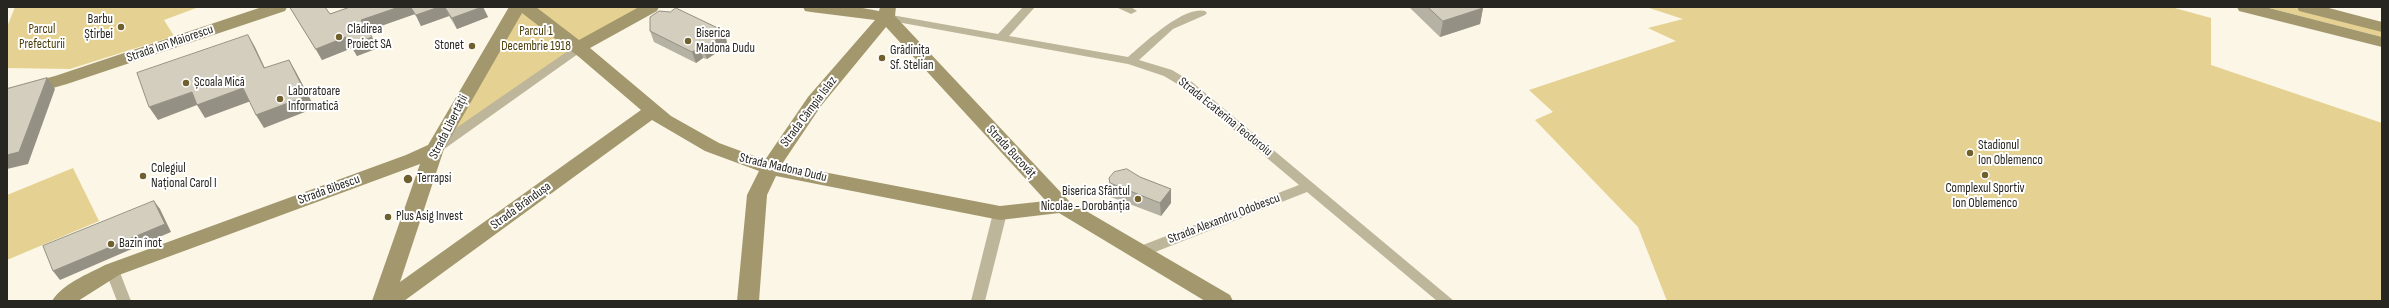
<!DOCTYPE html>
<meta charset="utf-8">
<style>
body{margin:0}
#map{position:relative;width:2389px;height:308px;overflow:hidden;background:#fbf6e5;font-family:"Sofia Sans Condensed",sans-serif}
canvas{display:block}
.frame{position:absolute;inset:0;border:8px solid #282620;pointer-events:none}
</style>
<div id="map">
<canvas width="2389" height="308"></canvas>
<div class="frame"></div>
</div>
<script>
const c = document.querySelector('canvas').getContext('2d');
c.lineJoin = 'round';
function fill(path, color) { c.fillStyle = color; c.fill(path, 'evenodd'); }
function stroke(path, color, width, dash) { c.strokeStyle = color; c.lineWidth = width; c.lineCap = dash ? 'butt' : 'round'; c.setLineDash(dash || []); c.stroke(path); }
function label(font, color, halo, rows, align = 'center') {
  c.font = font + ' "Sofia Sans Condensed",sans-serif'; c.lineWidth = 4; c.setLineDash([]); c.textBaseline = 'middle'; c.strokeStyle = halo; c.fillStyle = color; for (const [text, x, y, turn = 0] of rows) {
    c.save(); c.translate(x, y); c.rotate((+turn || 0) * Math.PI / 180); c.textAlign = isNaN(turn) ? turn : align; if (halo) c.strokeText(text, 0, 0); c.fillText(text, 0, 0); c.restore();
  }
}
const green = new Path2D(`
 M15,7h184l-35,13 10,16 -104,33 -63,-1v-41z
 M517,7h132l-202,133z
 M1646,7h525l40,11v47l171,58v178h-715l-29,-74 -103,-107 18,-8 -24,-22 147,-49 -28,-13 35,-9z
 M2265,7h27l90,23v7z
 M73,168l26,53 -92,39v-65z`);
const street = new Path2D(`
 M1023,7h12l-26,29 119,21c15,-13 56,-52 77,-46l2,2 -2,2 -32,14 -34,31 33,10 20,12 262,219h-17l-130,-109 -162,64h-10l-2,-4 2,-4 164,-63 -115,-97 -20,-12 -36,-12 -242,-44 -6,-3 6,-3 112,20z
 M1116,7h15l6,4 -6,3z
 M578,44l6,4 -2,3 -142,101h-10l-1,-3 1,-3z
 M1000,208l7,5 -22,88h-14l22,-88z
 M112,265l5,1 2,4 12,31h-14l-12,-31 2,-4z`);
const secondary = new Path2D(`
 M262,7h25l-2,4 -218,73 -60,17v-12l48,-13z
 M509,7h27l43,33 60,-33h20l-2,4 -67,37 81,68 48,27 46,17 43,-63 67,-77 -64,-8 -6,-1 -2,-4h54l22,4 1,-4h16l-1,9 174,185 161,94 3,6h-28l-146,-88 -59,7 -224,-44 -9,19 -8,106h-22l10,-106 12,-24 -54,-20 -53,-31 -248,181h-32l48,-137 -301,111 -41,26h-26c10,-17 36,-27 53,-36l301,-110 22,-10zM522,13l57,44 62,53 -241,172 44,-133zM886,27l160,174 -46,5 -218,-42 39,-58z
 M2237,7h28l117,30v10l-143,-36z
 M2297,7h28l57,15v10l-83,-21z`);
const wall = new Path2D(`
 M290,7l40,7 20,-7h133l5,10 -31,12 -8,-13 -28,10 -6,-12 -47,16 10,18 -21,8 -5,-8 -30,12z
 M1409,7h73l1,1 -3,16 -40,13z
 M650,31l77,11 -2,2v3l-18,12 -4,-1 -7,5 -42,-21z
 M1140,177l31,12v14l-10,13 -50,-19 -2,-19z`);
const shadedWall = new Path2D(`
 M399,7h12l4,7 -48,17 -6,-11z
 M439,7h6l4,9 -28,10 -5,-11z
 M482,7h1l5,10 -31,12 -5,-11z
 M1483,8l-3,16 -40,13 3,-16z
 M724,31l3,11 -2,2v3l-18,12 -4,-11 16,-14z
 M248,35l7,12 16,34 -7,-13z
 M346,37l6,11 -30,12 -6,-11z
 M372,37l6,11 -21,8 -6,-11z
 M700,47l3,11 -7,5 -4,-11z
 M289,60l7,12 19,36 -51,20 -8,-13z
 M47,78l8,11 -27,75 -21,5v-14z
 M243,88l8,13 -46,17 -8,-13 -39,15 -9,-13 43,-15z
 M1171,189v14l-10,13 -1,-13z
 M154,201l6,8 11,23 -111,48 -7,-9z`);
const building = new Path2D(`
 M290,7h35l5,7 20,-7h49l-38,13 11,17 -21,8 -5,-8 -30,12z
 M411,7h28l-23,8z
 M445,7h37l-30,11z
 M1428,7h54l1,1 -40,13z
 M676,8l48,23 -5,3 3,2 -19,12 -3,-1 -8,5 -42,-21v-14l9,-6 11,1z
 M248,35l16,33 25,-8 18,36 -51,19 -13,-27 -46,17 -5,-13 -43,15 -12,-34z
 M47,78l-28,74 -12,3v-66z
 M1127,169l13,8 31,12 -11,14 -50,-20 -1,-5 5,-6z
 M154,201l11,23 -112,47 -10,-25z`);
const markers = [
 [121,27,4,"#6f602d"],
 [339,37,4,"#6f602d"],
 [688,41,4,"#6f602d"],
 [472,46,4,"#6f602d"],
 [882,58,4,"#6f602d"],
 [186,83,4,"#6f602d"],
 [280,99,4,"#6f602d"],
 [1970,153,4,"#6f602d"],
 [1985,175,4,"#6f602d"],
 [143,176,4,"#6f602d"],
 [408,179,5,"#6f602d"],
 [1138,199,4,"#6f602d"],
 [388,217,4,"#6f602d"],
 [111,244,4,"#6f602d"]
];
const poiNames = [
 ["Barbu",113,20,"right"],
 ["Știrbei",113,35,"right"],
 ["Clădirea",347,30],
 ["Proiect SA",347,45],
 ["Biserica",696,34],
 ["Madona Dudu",696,49],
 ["Stonet",464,46,"right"],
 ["Grădinița",890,51],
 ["Sf. Stelian",890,66],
 ["Școala Mică",194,83],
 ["Laboratoare",288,92],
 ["Informatică",288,107],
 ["Stadionul",1978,146],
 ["Ion Oblemenco",1978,161],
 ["Colegiul",151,169],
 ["Național Carol I",151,184],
 ["Terrapsi",417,179],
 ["Complexul Sportiv",1985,189,"center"],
 ["Ion Oblemenco",1985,204,"center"],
 ["Biserica Sfântul",1130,192,"right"],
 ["Nicolae - Dorobănția",1130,207,"right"],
 ["Plus Asig Invest",396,217],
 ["Bazin înot",119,244]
];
const parkNames = [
 ["Parcul",42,30],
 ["Prefecturii",42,45],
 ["Parcul 1",536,32],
 ["Decembrie 1918",536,47]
];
const streetNames = [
 ["Strada Ion Maiorescu",170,44,-19],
 ["Strada Câmpia Islaz",809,112,-53],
 ["Strada Ecaterina Teodoroiu",1225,117,39],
 ["Strada Libertății",449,127,-63],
 ["Strada Bucovăț",1011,152,47],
 ["Strada Madona Dudu",783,168,13],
 ["Strada Bibescu",329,190,-20],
 ["Strada Brândușa",521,206,-36],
 ["Strada Alexandru Odobescu",1224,219,-21]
];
fill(green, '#e5d292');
fill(street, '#beb69b');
fill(secondary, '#a3976e');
fill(wall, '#b5b1a3');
fill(shadedWall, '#949084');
fill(building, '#d3cebd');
stroke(building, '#949084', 1);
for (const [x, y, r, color] of markers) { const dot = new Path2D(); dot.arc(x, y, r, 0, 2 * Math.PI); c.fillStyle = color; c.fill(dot); stroke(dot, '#fff', 1.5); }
label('13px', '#282620', '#fff', poiNames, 'left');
label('13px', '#4a3c07', '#fff', parkNames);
label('13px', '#282620', '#fff', streetNames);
</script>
